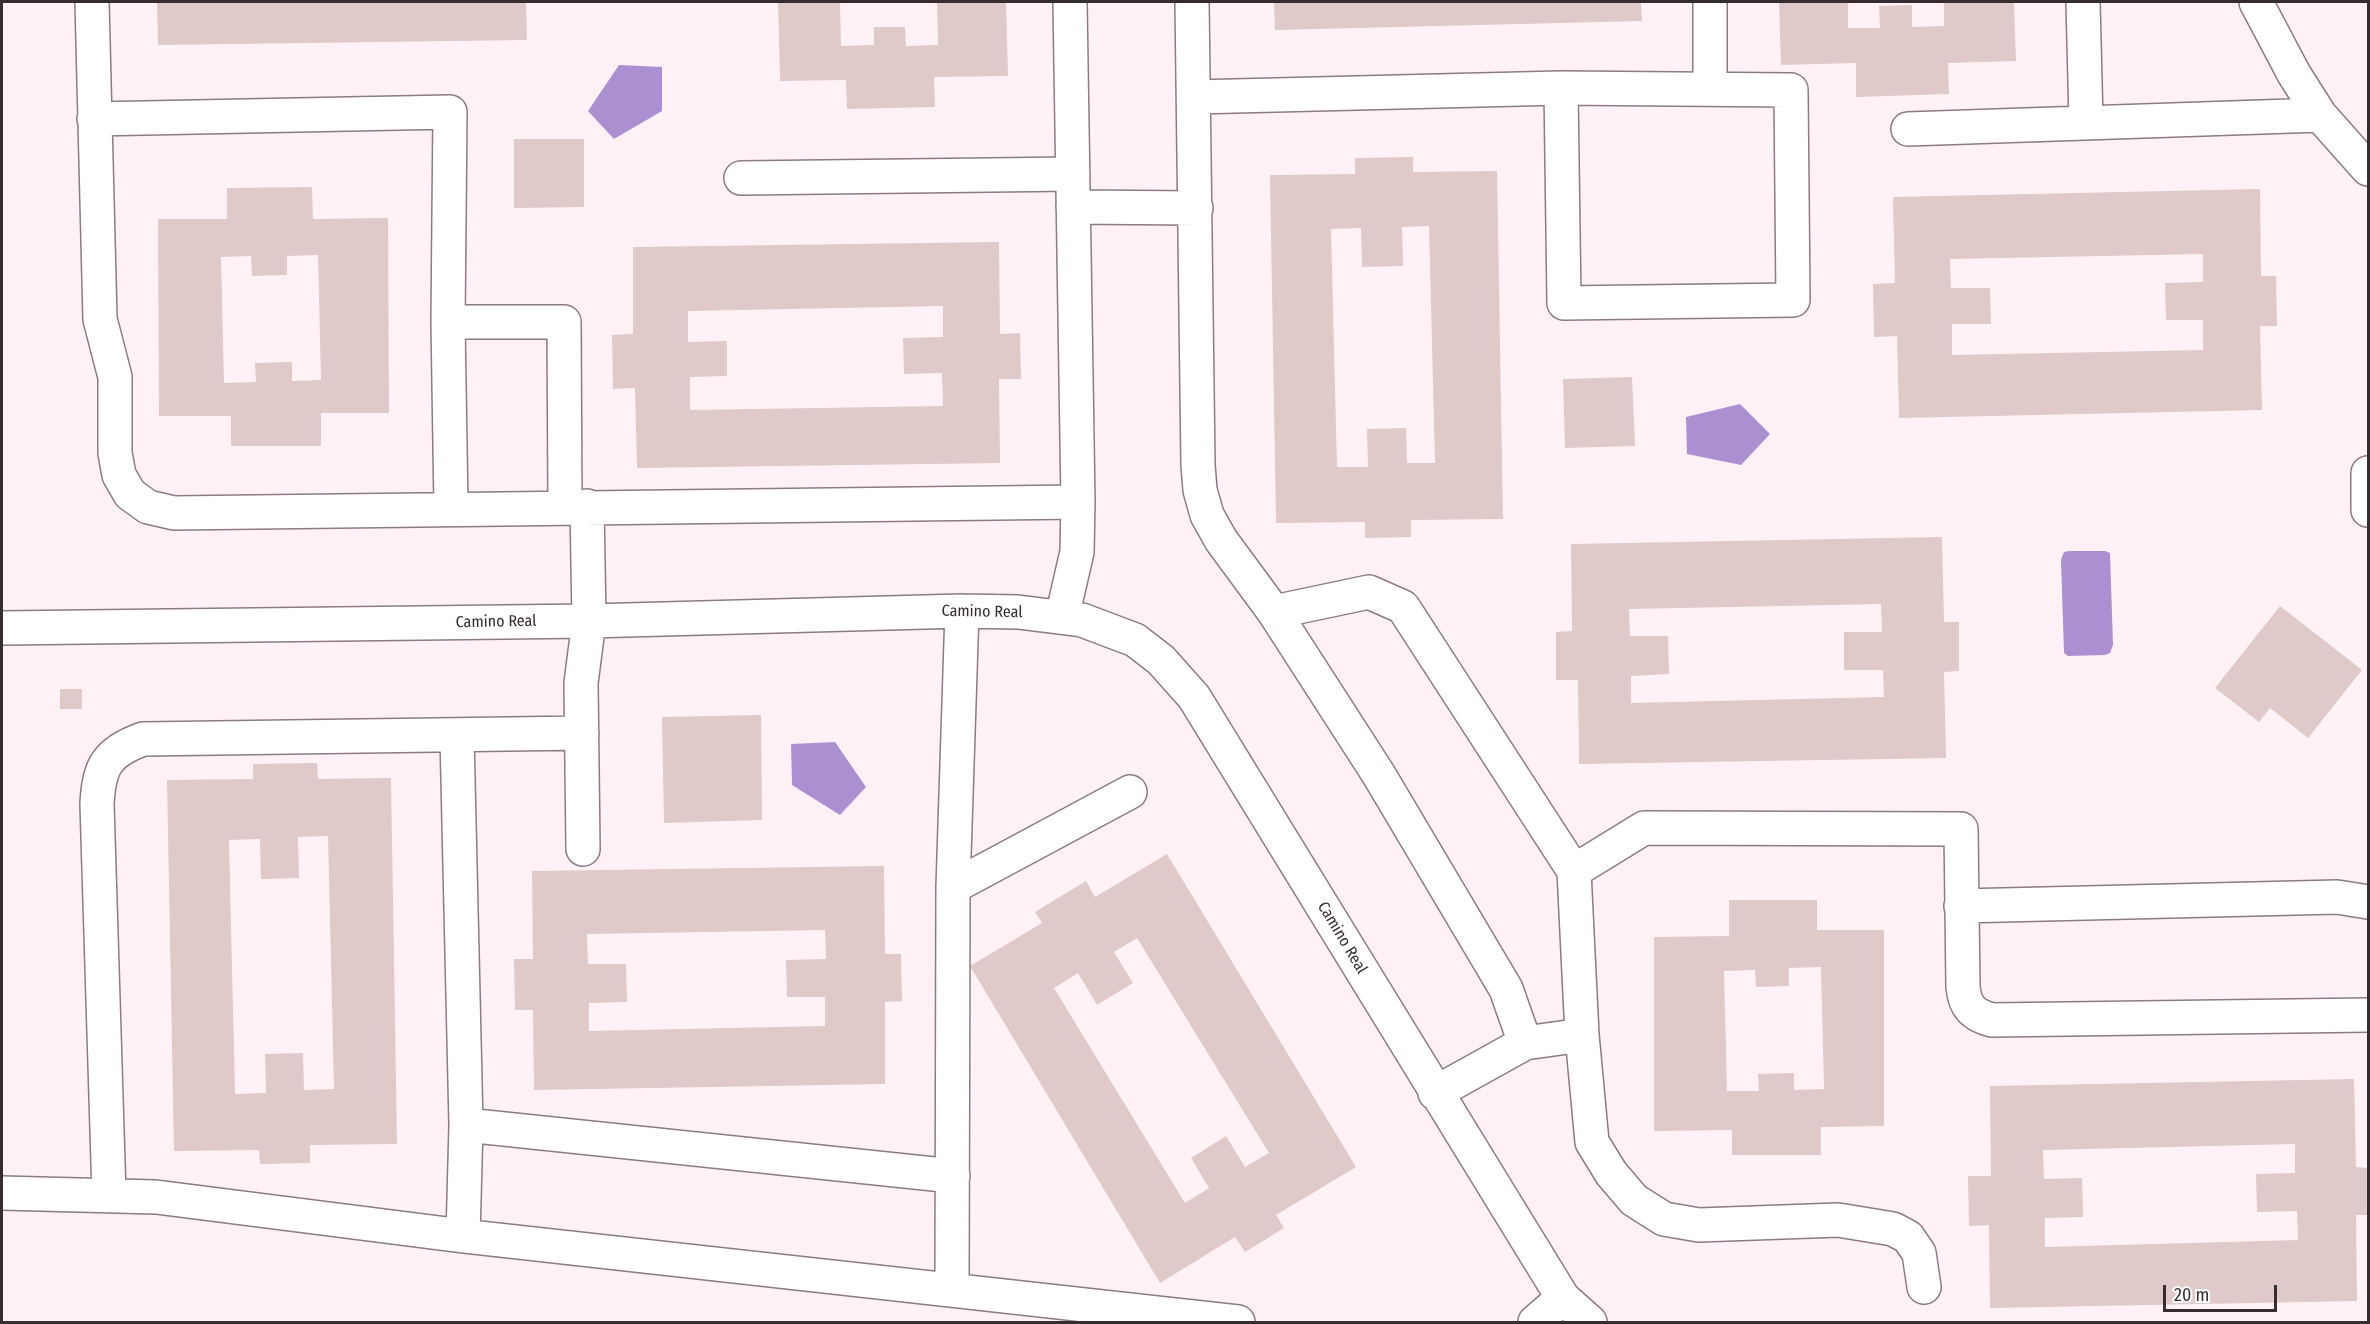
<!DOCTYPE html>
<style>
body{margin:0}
#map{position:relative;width:2370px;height:1324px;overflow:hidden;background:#fff2f7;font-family:"Fira Sans Condensed",sans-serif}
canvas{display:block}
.frame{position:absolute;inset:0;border:3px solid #352d30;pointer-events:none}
.scale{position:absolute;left:2163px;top:1285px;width:114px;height:27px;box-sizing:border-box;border:3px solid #352d30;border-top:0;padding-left:8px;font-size:18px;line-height:21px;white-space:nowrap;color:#352d30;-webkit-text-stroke:4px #fff;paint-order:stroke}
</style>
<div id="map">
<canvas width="2370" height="1324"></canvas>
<div class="frame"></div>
<div class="scale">20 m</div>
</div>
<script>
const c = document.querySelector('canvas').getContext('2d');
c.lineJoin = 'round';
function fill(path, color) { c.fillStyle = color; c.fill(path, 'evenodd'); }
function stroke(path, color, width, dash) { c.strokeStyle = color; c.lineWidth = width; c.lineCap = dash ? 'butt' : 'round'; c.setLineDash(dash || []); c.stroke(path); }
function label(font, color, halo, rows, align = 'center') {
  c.font = font + ' "Fira Sans Condensed",sans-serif'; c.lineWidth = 4.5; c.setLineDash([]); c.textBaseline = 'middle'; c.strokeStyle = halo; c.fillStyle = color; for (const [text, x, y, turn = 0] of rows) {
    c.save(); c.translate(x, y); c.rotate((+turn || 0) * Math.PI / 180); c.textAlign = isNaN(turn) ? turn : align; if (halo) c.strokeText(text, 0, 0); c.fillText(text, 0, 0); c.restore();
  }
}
const water = new Path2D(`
 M619,65l43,2v44l-48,28 -26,-28z
 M1740,404l30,30 -29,31 -54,-11 -1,-37z
 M2069,551h36l5,2 3,92 -3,8 -5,2 -37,1 -4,-3 -3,-93 3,-8z
 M835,742l31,45 -26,28 -48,-30 -1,-41z`);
const building = new Path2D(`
 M157,2h369l1,38 -369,5z
 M778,2h62l1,44 33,-1v-18h31l1,19 32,-1 -1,-43h69l2,74 -74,1 1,30 -88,2 -1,-29 -66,1z
 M1274,2h367l1,19 -367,9z
 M1779,2h69v26h32l-1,-22 33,-1v22l32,-1v-24h70l2,59 -68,2 1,31 -93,3v-34l-75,2z
 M514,139h70v68l-70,1z
 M1413,157v15l84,-1 6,348 -92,1v17l-46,1v-16l-89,1 -6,-348 85,-1v-16zM1429,226l6,237h-28l-1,-35 -39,1 1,38h-31l-6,-238 30,-1 1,39 41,-1 -1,-39z
 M312,187l1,32 75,-1 1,195h-68v33h-90v-30h-72l-1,-197h69v-31zM318,255l3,125 -29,1v-19l-37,1 1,19 -32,1 -3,-126 30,-1 1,20 35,-1v-19z
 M2260,189l1,87h15l1,50h-17l2,84 -363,8 -2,-82 -23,1 -1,-53 22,-1 -2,-86zM2203,254v28l-38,1 1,37h37v30l-251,5v-31h39l-1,-36h-39l-1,-29z
 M999,242l1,92 20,-1 1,46h-22l1,84 -363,5 -2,-80 -22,1 -1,-54 21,-1v-87zM943,306v31l-40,1 1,36 38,-1 1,33 -253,4v-33l37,-1v-35l-39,1v-31z
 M1632,377l3,69 -70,2 -2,-69z
 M1942,537l2,85h15v49l-15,1 2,86 -367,6 -1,-84h-22v-48l16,-1 -1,-87zM1881,604l1,28h-38v38h39l1,27 -253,6v-27l38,-2 -1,-38h-38l-1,-27z
 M2280,606l82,64 -54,68 -38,-30 -11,14 -44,-34z
 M60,689h22v20h-22z
 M761,715l1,105 -98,3 -2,-106z
 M317,763l1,16 73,-1 6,366 -87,1v18l-50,1 -1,-14 -85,1 -7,-371 86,-1v-15zM328,836l6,253 -30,1 -1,-37 -38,1 1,39 -31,1 -6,-254 31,-1 1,40 38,-1 -1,-41z
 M1167,854l189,313 -80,48 8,13 -39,24 -10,-15 -75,46 -190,-317 72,-43 -7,-11 51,-31 9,16zM1137,938l132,215 -24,14 -19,-31 -35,22 18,30 -24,15 -131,-215 24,-15 19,32 36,-22 -19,-31z
 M884,866l1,88h16l1,47 -17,1v82l-351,6 -1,-80h-18l-1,-51h19l-1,-88zM825,930l1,29 -40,1 1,37h38v29l-236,5v-28l38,-1 -1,-38h-38l-1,-30z
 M1729,900h88v30h67v196l-63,1v28h-89v-25l-78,1v-194l75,-1zM1821,967l3,122 -30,1v-17l-36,1 1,17h-32l-3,-120 31,-1 1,17 33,-1v-18z
 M2354,1079l2,88 12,1v47h-12l1,86 -367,7 -1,-83 -20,1 -1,-50h23l-1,-90zM2295,1144v29l-39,1 1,38 40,-1 1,29 -253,7v-29l38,-1 -1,-39 -38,1 -1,-29z`);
const minor = new Path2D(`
 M92,2l8,317 15,58v76l4,22 11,19 18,13 26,6 904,-11
 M1192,2l6,463 2,25 7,25 14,25 53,72 105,163 127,214 19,54
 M1710,2v87
 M2083,2l3,120
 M2256,2l38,72 26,41 48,54
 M1194,97l367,-9 230,2 2,210 -229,3 -3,-215
 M94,119l356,-7 -2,210 3,186
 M1908,129l412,-14
 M741,178l332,-4
 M1073,207l123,1
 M448,322h116l1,185
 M2368,473v37
 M1274,612l95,-20 34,15 171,264 8,164 10,107 19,31 23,27 30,19 35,6 139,-5 55,9 15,8 11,16 5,34
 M1062,617l15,-65 1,-50 -8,-500
 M2,628l587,-7 373,-10 56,1 64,8 53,20 26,20 33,37 369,601 27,24
 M457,736l9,389 -3,111
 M583,849l-2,-166 8,-62 -2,-115
 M1574,871l70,-43 317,1 2,158c2,20 10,28 29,33l376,-5
 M953,887l177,-95
 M1961,906l376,-9 31,5
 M1435,1093l90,-50 57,-8
 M466,1125l487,51
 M2,1193l154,4 307,39 775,86
 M109,1195l-12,-391c2,-38 10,-52 46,-65l439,-6
 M952,1289l1,-402 9,-276
 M1535,1322l28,-24`);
const streetNames = [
 ["Camino Real",982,612,1],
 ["Camino Real",496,622,-1],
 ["Camino Real",1342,938,59]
];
fill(water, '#ab8fd1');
fill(building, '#dfc9c9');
stroke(minor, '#8d7b82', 36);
stroke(minor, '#fff', 33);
label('16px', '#352d30', '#fff', streetNames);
</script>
